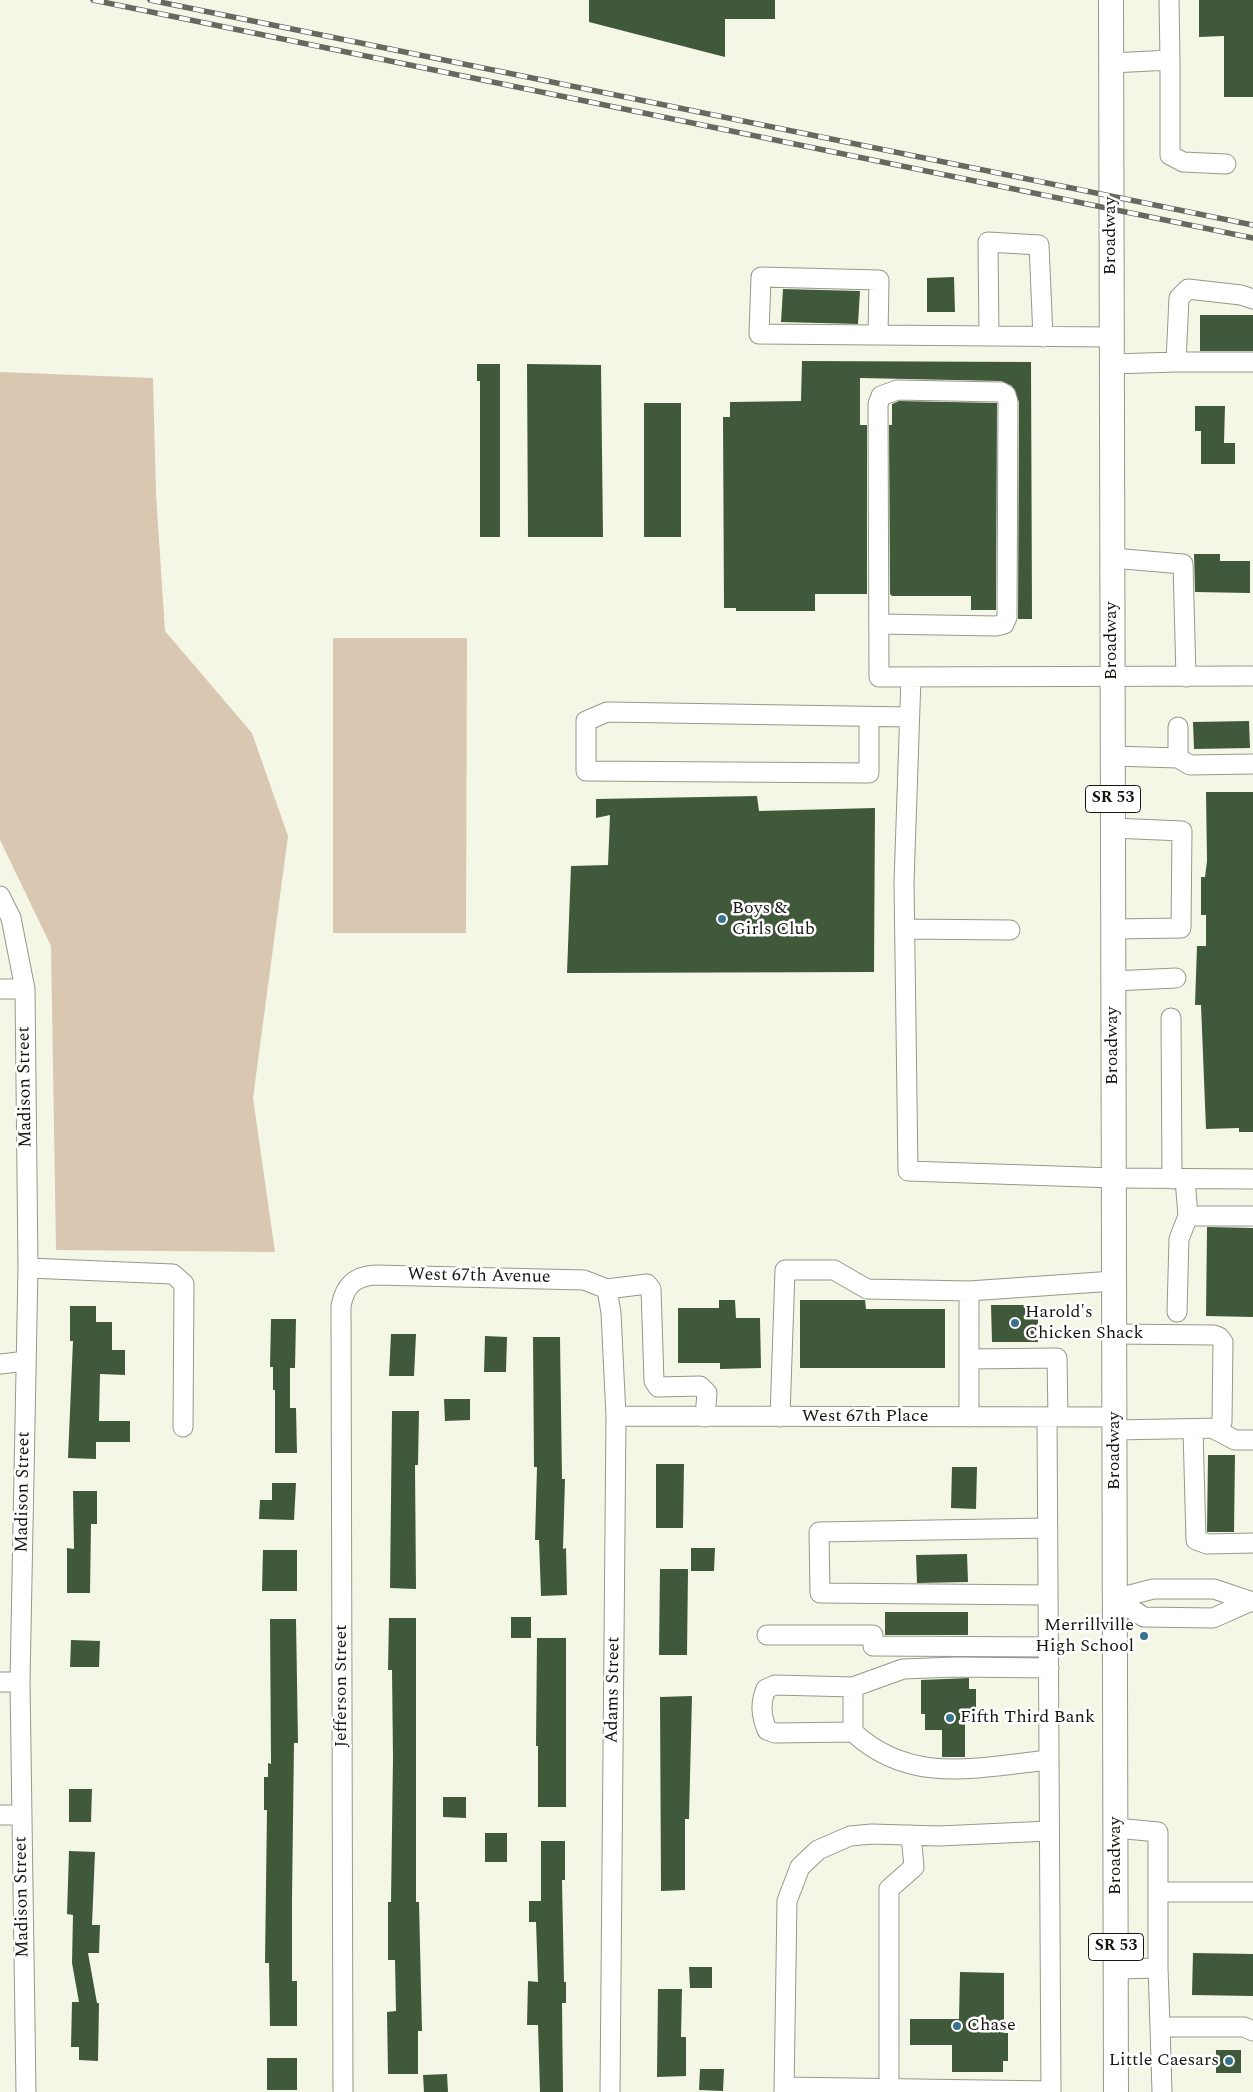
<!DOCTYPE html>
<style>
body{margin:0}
canvas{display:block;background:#f4f7e6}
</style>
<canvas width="1253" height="2092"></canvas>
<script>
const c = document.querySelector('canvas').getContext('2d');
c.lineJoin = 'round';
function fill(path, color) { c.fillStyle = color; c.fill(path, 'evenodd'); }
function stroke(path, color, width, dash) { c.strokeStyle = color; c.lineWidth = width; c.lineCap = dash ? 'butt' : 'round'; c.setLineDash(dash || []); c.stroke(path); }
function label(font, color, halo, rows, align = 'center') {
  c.font = font + ' Spectral,serif'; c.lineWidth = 5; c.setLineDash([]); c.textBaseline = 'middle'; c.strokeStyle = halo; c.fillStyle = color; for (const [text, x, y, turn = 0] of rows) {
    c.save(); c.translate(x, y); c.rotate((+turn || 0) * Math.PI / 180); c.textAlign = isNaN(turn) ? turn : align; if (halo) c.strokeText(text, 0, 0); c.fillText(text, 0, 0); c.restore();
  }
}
const green = new Path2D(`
 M0,372l153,6 3,116 9,137 87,102 36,103 -35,262 22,154 -219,-2 -5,-304 -51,-106z
 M333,638h134l-1,295h-133z`);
const building = new Path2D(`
 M589,0h186v19h-50v38l-136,-35z
 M1199,0h54v97h-29v-61l-25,1z
 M954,277l1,35h-28v-34z
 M783,289l77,2 -2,33 -77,-2z
 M1200,315h53v36h-53z
 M802,361l229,1 1,257h-14l1,-217 -7,-16 -11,-5 -141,-3v47h7v169h-52v17h-79v-3h-12l-1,-191h7v-15l71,-1z
 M477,364h23v173h-20v-156h-3z
 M527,364l74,1 2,172h-75z
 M899,401l98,2 -1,207h-25v-14h-79l-2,-2 -1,-169h3v-21z
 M644,403h37v134h-37z
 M1195,406h30l-1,37h11v21h-34v-33h-6z
 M1194,554h26v7h30v32l-55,-1z
 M1249,721l1,27 -56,1 -1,-27z
 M1206,792h47v340h-14v-4l-33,1 -5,-124h-6l2,-59h9v-31h-5v-38h4l2,-16z
 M757,796l2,15 116,-3 -1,164 -307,1 4,-107 37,-1 2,-50 -14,3v-19z
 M1207,1227l46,1v89l-47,-1z
 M719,1300h16l1,18h24l1,50 -41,1v-6h-42v-55h41z
 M800,1300h65l1,9h79v59h-145z
 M991,1305h47v37h-46z
 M70,1306h26v16h16v28h13v25l-25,-1 -1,47h31v21h-34v17l-28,-1 5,-117h-3z
 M271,1319h25l-1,49h-5v40h6l1,45h-22v-63h-2v-23h-3z
 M391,1334h25l-2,42h-25z
 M485,1336l22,1 -1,35h-22z
 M533,1337h27l2,142h3l-2,70 3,-1 1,47 -26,1 -2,-56h-4l2,-73h-3z
 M444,1399h26v21l-25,1z
 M392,1411h27l-1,54h-3l1,124 -26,-1z
 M1208,1455h27l-1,77h-27z
 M656,1464h28l-1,64h-27z
 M952,1467h25l-1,42 -25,-1z
 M272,1483h24l-2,37 -35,-1 1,-19h12z
 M73,1491h24v33h-6l-1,69h-23v-45l7,1z
 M691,1548h24l-1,23h-23z
 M263,1550h34v41h-35z
 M967,1554l1,28 -51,1 -1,-28z
 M660,1569h28l-1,86h-28z
 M885,1612h83v23h-83z
 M511,1617h20v21h-20z
 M389,1618h27v284h3l3,129h-4v43h-30l-1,-62 9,-1 -1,-51h-7v-58h3l2,-144 -1,-88h-4z
 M270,1619h26l2,124h-4l-2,155v83h5v45h-27l-1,-63h-4l2,-153h-3v-33h4v-14l3,1z
 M537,1638h29v169h-28v-61h-2z
 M71,1640l29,1 -1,26h-29z
 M969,1678v11h7v32h-11v36h-23v-27h-17v-16h-4v-34z
 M692,1696l-3,123h-4v71l-24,1 -1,-194z
 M69,1789h23l-1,33h-22z
 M443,1797h23v21l-23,-1z
 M485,1833h22v29h-22z
 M541,1841h24v39h-3l2,102h2v21h-4l1,89h-23l-2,-67h-11l1,-44 10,1 -2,-60h-7v-21h12z
 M69,1851l26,1 -3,73h8l-1,28h-11l9,50h2l-1,58 -19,-1v-13h-8l1,-45h7l-7,-39 1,-48 -6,-1z
 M1193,1953l60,1v42l-61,-1z
 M689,1967h23v21h-22z
 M960,1972l44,1v60h4v28h-5v11h-51v-27h-42v-26h49z
 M658,1989h24l-1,48h5v39l-29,1z
 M1216,2050h25v23h-25z
 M267,2058h30v32h-30z
 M700,2069h24l-1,22 -24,-1z
 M447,2074l1,18h-24l-1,-17z`);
const minor = new Path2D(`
 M1170,60v95l13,7 43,2
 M1112,63l58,-3 -1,-60
 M878,335l1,-55 -118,-3 -2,57 352,3
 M989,336l-1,-94 51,3 4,92
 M1176,362h77
 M1112,364l64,-2 3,-64 9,-9 53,6 12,4
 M1112,558l71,6 3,113
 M879,624l117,2 8,-2 3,-7 1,-215 -2,-7 -5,-3 -104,-2 -16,6 -3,8 1,273 374,-1
 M911,677l-7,206 4,288 206,7 139,1
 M869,717v56l-283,-2v-50l21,-9 302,5
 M1178,727v31
 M1113,756l65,2 12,7 63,-1
 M1113,828l69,3 -1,97 -68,1
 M0,896l11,22 14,71 3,279 -8,414 6,410
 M905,929l105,1
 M1113,981l63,-3
 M0,989h25
 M1171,1018l1,161
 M1188,1216h65
 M28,1268l145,6 11,10 -1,143
 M607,1289l4,24 5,103 -6,676
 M1177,1312l2,-73 9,-23 -3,-37
 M1114,1334l100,1 5,2 4,5 -1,80 -2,6 -105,2
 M969,1359l88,-1 1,59
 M0,1364l26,-3
 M616,1416l499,1
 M780,1417l5,-147h49l33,19 102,2
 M969,1417v-126l145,-10
 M1047,1417l4,675
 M1214,1429l21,11h18
 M1193,1430l3,110 11,4 46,-1
 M1048,1528l-229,4 1,61 228,2
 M1115,1599l29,18 69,1 36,-16
 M1115,1599l38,-10h61l39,13
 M767,1635h106v11l176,1
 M1049,1668l-93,-1 -53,2 -50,18 -78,-2 -9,4c-6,14 -5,26 1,41l8,3 78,-1c58,54 125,35 196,28
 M0,1682h20
 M853,1687v45
 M0,1815h22
 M1116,1828l42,4v60h95
 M1158,1968v-76
 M1116,1969l42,-1 2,59h84l9,4
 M1160,2027l2,65
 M784,2087l267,4
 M889,2089v-200l25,-22 -3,-32
 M343,2092l-2,-786c4,-21 14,-30 35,-31l208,5 23,9 40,-5 4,5 3,92 4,6 42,-1 7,7 -2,24
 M784,2092l3,-191 13,-34 18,-17 32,-14 22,-2 67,2 110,-5`);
const major = new Path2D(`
 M1111,0l5,2092`);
const rail = new Path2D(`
 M93,0l1160,238
 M150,0l1103,225`);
const markers = [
 [722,919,5,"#3a738d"],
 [1015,1323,5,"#3a738d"],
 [1144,1636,5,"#3a738d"],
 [950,1718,5,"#3a738d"],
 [957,2026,5,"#3a738d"],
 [1229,2061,5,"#3a738d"]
];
const shields = [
 [1113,799,55],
 [1116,1947,55]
];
const shieldNames = [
 ["SR 53",1113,799],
 ["SR 53",1116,1947]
];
const streetNames = [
 ["Broadway",1111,236,-90],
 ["Broadway",1112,641,-90],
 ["Broadway",1113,1046,-90],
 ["Madison Street",26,1087,-91],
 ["West 67th Avenue",479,1277,1],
 ["West 67th Place",865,1417],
 ["Broadway",1115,1451,-90],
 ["Madison Street",24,1492,-89],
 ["Jefferson Street",342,1686,-90],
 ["Adams Street",614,1690,-89],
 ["Broadway",1116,1856,-90],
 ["Madison Street",23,1897,-91]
];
const poiNames = [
 ["Boys &",732,909],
 ["Girls Club",732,930],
 ["Harold's",1025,1313],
 ["Chicken Shack",1025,1334],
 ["Merrillville",1134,1626,"right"],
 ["High School",1134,1647,"right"],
 ["Fifth Third Bank",960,1718],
 ["Chase",967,2026],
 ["Little Caesars",1219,2061,"right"]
];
fill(green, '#dac7b2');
fill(building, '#41593b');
stroke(minor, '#96998a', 21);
stroke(major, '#96998a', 26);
stroke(minor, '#fff', 19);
stroke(major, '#fff', 24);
stroke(rail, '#67685e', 5.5);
stroke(rail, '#fff', 4, [11]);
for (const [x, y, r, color] of markers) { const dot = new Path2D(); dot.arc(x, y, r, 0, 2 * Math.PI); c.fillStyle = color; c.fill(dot); stroke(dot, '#fff', 2); }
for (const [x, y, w] of shields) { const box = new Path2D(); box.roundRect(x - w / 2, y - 13.5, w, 27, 4); c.fillStyle = '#fff'; c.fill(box); stroke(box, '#151610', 1); }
label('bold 16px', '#151610', null, shieldNames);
label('18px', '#151610', '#fff', streetNames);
label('18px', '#151610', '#fff', poiNames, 'left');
</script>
